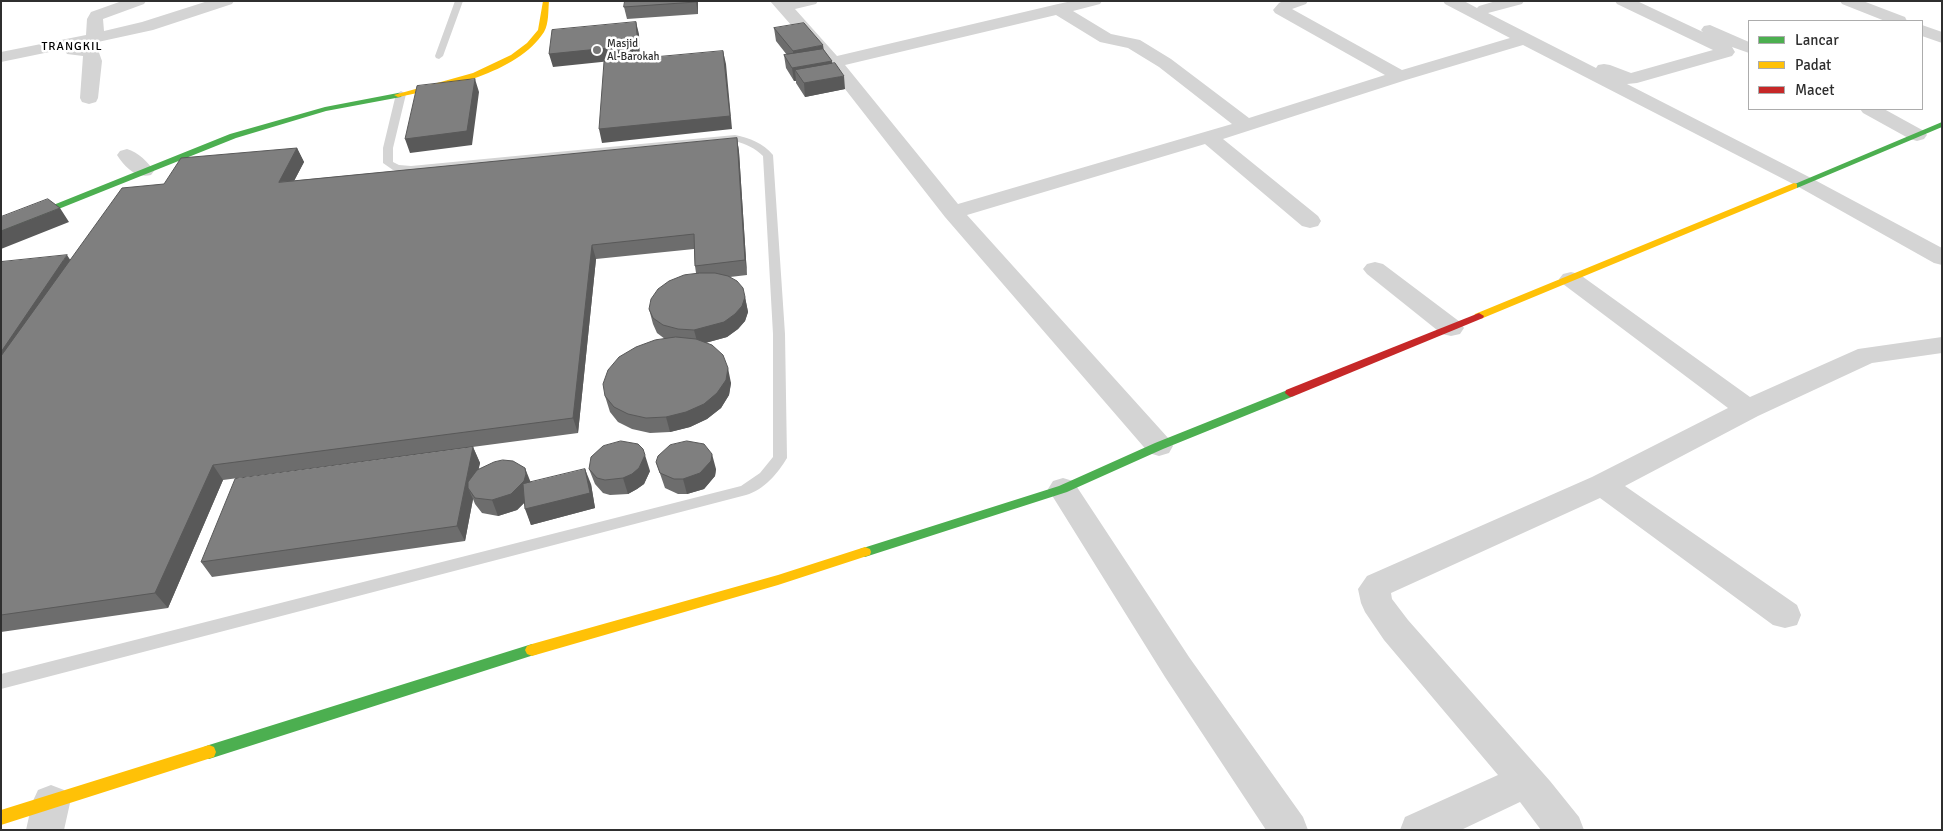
<!DOCTYPE html>
<style>
body{margin:0}
#map{position:relative;width:1943px;height:831px;overflow:hidden;background:#fff;font-family:Signika,sans-serif}
canvas{display:block}
.frame{position:absolute;inset:0;border:2px solid #2f2f2f;pointer-events:none}
.legend{position:absolute;left:1748px;top:20px;width:175px;height:90px;box-sizing:border-box;background:#fff;border:1px solid #acacac;margin:0;padding:6px 9px;list-style:none;font-size:15px;color:#2f2f2f}
.legend li{display:flex;align-items:center;gap:10px;height:25px}
.legend b{width:25px;border:1px solid #acacac}
</style>
<div id="map">
<canvas width="1943" height="831"></canvas>
<div class="frame"></div>
<ul class="legend">
<li><b style="height:6px;background:#4caf50"></b>Lancar</li>
<li><b style="height:6px;background:#ffc107"></b>Padat</li>
<li><b style="height:6px;background:#c62828"></b>Macet</li>
</ul>
</div>
<script>
const c = document.querySelector('canvas').getContext('2d');
c.lineJoin = 'round';
function fill(path, color) { c.fillStyle = color; c.fill(path, 'evenodd'); }
function stroke(path, color, width, dash) { c.strokeStyle = color; c.lineWidth = width; c.lineCap = dash ? 'butt' : 'round'; c.setLineDash(dash || []); c.stroke(path); }
function label(font, color, halo, rows, align = 'center') {
  c.font = font + ' Signika,sans-serif'; c.lineWidth = 5; c.setLineDash([]); c.textBaseline = 'middle'; c.strokeStyle = halo; c.fillStyle = color; for (const [text, x, y, turn = 0] of rows) {
    c.save(); c.translate(x, y); c.rotate((+turn || 0) * Math.PI / 180); c.textAlign = isNaN(turn) ? turn : align; if (halo) c.strokeText(text, 0, 0); c.fillText(text, 0, 0); c.restore();
  }
}
const lane = new Path2D(`
 M455,1h8l-20,55 -4,3 -3,-1 -1,-2z
 M401,91l5,3 -13,54v14l6,3 12,1 324,-31c15,3 28,8 38,20l12,179 2,124c-9,15 -23,32 -41,37l-745,194v-15l740,-188 19,-13 13,-16v-123l-10,-178c-8,-8 -17,-12 -28,-15l-324,31 -18,-2 -10,-7v-15l13,-54z`);
const street = new Path2D(`
 M122,1h24l-2,3 -41,15 1,12 38,-9 66,-21h26l-2,3 -79,26 -69,15 13,2 5,14 -4,37 -2,4 -7,2 -7,-2 -2,-4 3,-42 -16,-2 -3,-5 -63,13v-10l85,-17 1,-16 4,-7z
 M770,1h48l-2,3 -21,5 42,47 221,-52 14,-3h30l-2,3 -27,7 38,23 29,6 31,19 78,59 136,-43 -110,-62 -2,-3 6,-7 4,-2h25l-2,3 -14,5 110,61 108,-32 -65,-34 -2,-3h21l13,7 2,-2 17,-5h28l-2,3 -34,9 108,55 2,-3 6,-1 6,1 21,8 82,-23 -96,-46 -2,-3h22l66,31 -2,-2 3,-4 6,-1 39,17v11l-17,-6 3,5 -3,4 -95,27 -10,1 184,94 131,70v17l-8,-2 -137,-77 -274,-141 -117,35 -183,59 95,77 3,5 -3,5 -8,2 -8,-2 -97,-82 -238,71 202,224 4,7 -4,7 -10,3 -10,-3 -204,-236 -118,-151zM1056,15l44,27 28,6 31,19 73,57 -274,80 -113,-139z
 M1840,1h23l42,16 2,4h-22l-43,-17z
 M1922,25l20,7v11l-20,-7z
 M1860,109h24l40,22 3,4 -3,4 -7,2 -7,-2 -47,-26z
 M127,149c11,3 21,13 27,22l-3,4c-15,4 -26,-8 -34,-20l3,-4z
 M1375,262l8,2 77,58 4,6 -4,6 -9,2 -9,-2 -75,-60 -4,-5 4,-5z
 M1571,272l8,2 171,123 108,-48 84,-12v16l-70,10 -114,53 -133,70 172,119 4,10 -4,10 -12,3 -12,-3 -173,-127 -209,95 1,6 16,21 142,161 29,36 5,13h-43l-21,-28 -59,28h-61l5,-13 93,-42 -114,-135 -19,-28 -4,-9 -3,-14 9,-13 225,-99 136,-69 -165,-124 -4,-5 4,-5z
 M1063,478l10,3 116,176 114,160 5,13h-42l-101,-153 -112,-180 -5,-8 5,-8z
 M51,785l13,5 6,13 -6,27h-38l6,-27 6,-13z`);
const fast = new Path2D(`
 M398,93l4,2 -1,2 -75,14 -90,27 -235,94v-6l229,-92 95,-27z
 M1942,122v5l-145,61h-6l-1,-2z
 M1290,389l5,4 -1,3 -131,53 -96,43 -202,65 -5,-2 -1,-3 1,-3 199,-63 96,-43z
 M532,644l5,2 2,4 -2,4 -328,105 -5,-2 -2,-5 2,-5 5,-2z`);
const slow = new Path2D(`
 M543,1h6c-1,10 0,22 -5,31 -27,42 -100,56 -146,65l-4,-2 79,-22 38,-18 16,-12 11,-13z
 M1794,183l3,1v4l-314,130 -4,1 -5,-3 1,-2z
 M865,547l5,2 1,3 -1,3 -92,30 -246,71 -5,-2 -2,-4 2,-4 5,-2 246,-69z
 M209,745l5,2 2,5 -2,5 -213,68v-15z`);
const jam = new Path2D(`
 M1479,313l5,3 -1,2 -189,78 -4,1 -5,-4 1,-3z`);
const wall = new Path2D(`
 M625,1h73v13l-71,5 -3,-12z
 M774,28l50,22 8,13 13,26 -40,8 -9,-14v-2h-2l-8,-13 -2,-13h3l-11,-14z
 M737,138l2,14 8,123 -17,2 15,20 3,15 -3,9 -7,8 -11,8 -22,6 26,40 -2,12 -8,13 -14,11 -17,8 -20,5 -20,1 -18,-4 -14,-7 -8,-10 -5,-16 60,-57 -8,-6 -4,-9 -4,-15 47,-36 -1,-7 -1,-17 -98,10 -18,174 -355,47 -55,128 -167,24v-370l69,-2 227,-112 7,14 -10,19z
 M473,447l7,16 -2,7 52,12 61,2 4,24 -64,17 -7,-22 -7,7 -19,6 -16,-3 -7,-9 -2,-5 -8,42 -253,36 -11,-15z
 M656,462l60,7 -1,7 -11,13 -17,5h-9l-13,-6z
 M589,469l61,2 -6,13 -7,5 -9,5 -18,1 -7,-2 -8,-9z`);
const shadedWall = new Path2D(`
 M696,1h2v13l-2,-12z
 M636,22l3,12 1,24 -87,9 -4,-13z
 M823,45l2,13 -31,6 -1,-13z
 M723,51l3,13 6,65 -130,14 -3,-14z
 M832,61l1,13 -38,-4 1,11h-2l-2,-13z
 M844,76l1,13 -40,8 -1,-14z
 M475,79l4,13 -7,53 -62,8 -5,-14z
 M737,138l2,14 8,123 -2,-15z
 M297,148l7,14 -18,34 -7,-14z
 M60,208l9,14 -68,27v-18z
 M592,245l4,14 -18,174 -5,-15z
 M67,255l10,15 -76,115v-33z
 M745,297l3,15 -3,9 -7,8 -11,8 -29,8 -4,-15z
 M728,368l3,15 -2,12 -8,13 -14,11 -17,8 -20,5 -4,-15z
 M473,447l7,16 -7,33 -5,-8 5,11 -8,42 -8,-15z
 M712,454l4,15 -1,7 -11,13 -17,5 -4,-15z
 M645,455l5,16 -6,13 -7,5 -9,5 -5,-16z
 M213,465l10,15 -55,128 -13,-15z
 M525,468l6,15 -1,14 -13,13 -19,6 -6,-16z
 M585,469l6,15 4,24 -64,17 -6,-16z`);
const building = new Path2D(`
 M625,1h71v1l-72,5z
 M636,22l2,23 -89,9 3,-24z
 M804,23l19,22 -30,6 -19,-23z
 M823,49l9,12 -40,7 -8,-13z
 M723,51l7,65 -131,13 5,-67z
 M835,63l9,13 -40,7 -9,-13z
 M475,79l-8,52 -62,8 12,-53z
 M737,138l8,122 -50,6 -1,-32 -102,11 -19,173 -360,47 -58,128 -154,22v-259l121,-168 42,-4 17,-26 116,-10 -18,34z
 M48,199l12,9 -59,23v-14z
 M67,255l-66,97v-90z
 M700,273h15l13,3 9,5 6,7 2,9 -3,9 -7,8 -11,8 -30,8 -16,-1 -15,-4 -10,-7 -4,-9 2,-10 7,-10 11,-8 15,-6z
 M676,337l20,2 16,6 11,10 5,13 -2,12 -9,13 -13,11 -18,8 -20,5 -20,1 -18,-4 -14,-7 -9,-11 -2,-12 5,-14 11,-13 17,-10 19,-7z
 M621,441l17,3 5,5 2,6 -6,13 -7,6 -9,4 -18,2 -8,-2 -8,-9 2,-12 12,-11z
 M687,441l17,3 8,10 -1,7 -11,12 -17,6h-9l-14,-6 -4,-11 2,-6 12,-11z
 M473,447l-16,79 -256,36 34,-83z
 M503,460l10,1 12,7 1,6 -2,7 -13,13 -19,6 -17,-2 -7,-10v-6l9,-12 17,-8z
 M585,469l5,24 -65,16 -2,-25z`);
const markers = [
 [597,50,5,"#787878"]
];
const farPoinames = [
 ["Masjid",607,44],
 ["Al-Barokah",607,57]
];
const farQuarternames = [
 ["TRANGKIL",72,47]
];
fill(lane, '#d4d4d4');
fill(street, '#d4d4d4');
fill(fast, '#4caf50');
fill(slow, '#ffc107');
fill(jam, '#c62828');
fill(wall, '#6d6d6d');
fill(shadedWall, '#595959');
fill(building, '#7f7f7f');
stroke(building, '#595959', 1);
for (const [x, y, r, color] of markers) { const dot = new Path2D(); dot.arc(x, y, r, 0, 2 * Math.PI); c.fillStyle = color; c.fill(dot); stroke(dot, '#fff', 2); }
label('11px', '#2f2f2f', '#fff', farPoinames, 'left');
c.letterSpacing = '1px';
label('12px', '#000', '#fff', farQuarternames);
c.letterSpacing = '0px';
</script>
